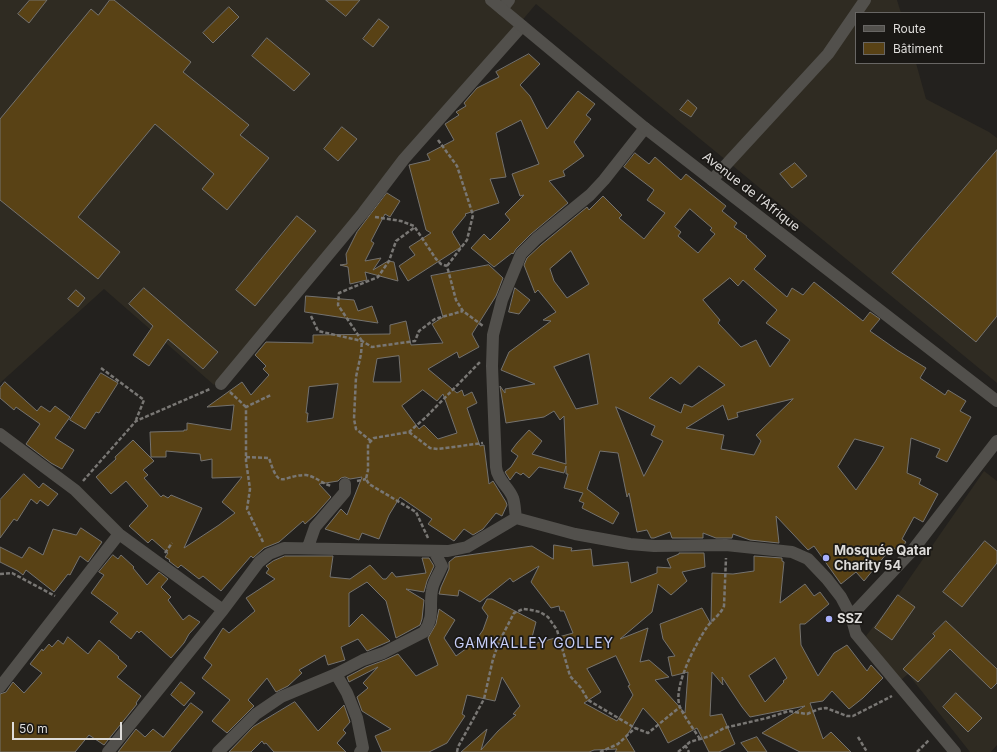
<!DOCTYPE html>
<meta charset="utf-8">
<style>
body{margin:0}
#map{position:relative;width:997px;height:752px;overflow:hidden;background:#23211e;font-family:Inter,sans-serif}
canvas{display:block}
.legend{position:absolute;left:855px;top:12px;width:130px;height:52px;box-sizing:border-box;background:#1a1815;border:1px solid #686664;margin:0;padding:5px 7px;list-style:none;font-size:12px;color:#dedcda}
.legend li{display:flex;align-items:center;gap:8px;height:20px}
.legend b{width:20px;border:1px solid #686664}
.scale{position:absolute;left:12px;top:722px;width:110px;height:18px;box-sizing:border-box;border:2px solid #dedcda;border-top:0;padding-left:5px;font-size:12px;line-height:14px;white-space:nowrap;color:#dedcda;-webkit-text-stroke:3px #1a1815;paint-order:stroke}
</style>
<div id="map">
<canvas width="997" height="752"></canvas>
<ul class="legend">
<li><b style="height:5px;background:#52504c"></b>Route</li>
<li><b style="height:11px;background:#594215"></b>Bâtiment</li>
</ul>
<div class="scale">50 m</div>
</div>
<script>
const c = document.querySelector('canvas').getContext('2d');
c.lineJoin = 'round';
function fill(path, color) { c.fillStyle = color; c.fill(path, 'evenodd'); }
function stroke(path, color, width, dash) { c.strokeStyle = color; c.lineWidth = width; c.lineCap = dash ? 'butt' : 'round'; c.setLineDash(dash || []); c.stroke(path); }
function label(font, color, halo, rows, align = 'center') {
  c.font = font + ' Inter,sans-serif'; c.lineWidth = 3.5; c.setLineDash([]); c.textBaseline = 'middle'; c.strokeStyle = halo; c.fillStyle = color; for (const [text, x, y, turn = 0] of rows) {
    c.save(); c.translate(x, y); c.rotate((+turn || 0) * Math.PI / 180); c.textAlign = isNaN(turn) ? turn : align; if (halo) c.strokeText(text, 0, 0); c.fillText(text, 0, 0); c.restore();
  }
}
const built = new Path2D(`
 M0,0h897l4,13h-45v50h60l10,36 63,33 8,6v245l-461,-379 -322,381 -110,-96 -104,94z
 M984,471l13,10v264l-6,7h-21l-62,-78 -8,7 -34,-45 32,-41z`);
const building = new Path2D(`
 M30,0h17l-18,23 -11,-9z
 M110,0h4l77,62 -8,10 66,53 -9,10 29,23 -42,52 -25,-21 12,-15 -59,-50 -77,93 42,35 -22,27 -98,-79v-81l91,-110 7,6z
 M326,0h34l-14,16z
 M229,7l10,10 -26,26 -10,-10z
 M379,19l10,8 -16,20 -10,-8z
 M267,38l43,36 -16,17 -42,-35z
 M529,54l11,10 -20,21 10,11 17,33 31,-38 17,13 -9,11 5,4 -17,23 10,14 -21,15 2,5 -16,5 19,22 -37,31 -15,15 -3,5 -1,-1 -18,14 -23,-19 13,-14 6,6 20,-20 -5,-6 19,-19 -4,1 -8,-22 27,-10 -18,-44 -25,13 10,44 -16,2 9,24 -34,11 1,1 -14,17 9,15 -53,34 -9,-15 16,-11 -6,-8 22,-14 -5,-3 -17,-65 21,-5 -3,-6 27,-14 -9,-16 14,-9 -3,-3 10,-6 -2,-3 13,-15 22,-11 -3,-5z
 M688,100l9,8 -6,9 -11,-7z
 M342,127l15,12 -19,22 -14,-12z
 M997,150v166l-21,26 -84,-69z
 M635,153l14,11 6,-7 26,23 5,-6 40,32 -4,5 15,12 -3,4 13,9 -1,1 20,19 -12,13 33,28 5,-9 11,7 11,-13 49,39 7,-9 10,7 -10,12 27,19 29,18 -6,10 25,17 3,-5 18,11 -6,10 11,6 -24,45 -11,-5 4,-8 -29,-11 -4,35 14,6 -2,5 19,10 -15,28 -9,-5 -12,22 4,3 -7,10 -7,-5 -28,34 -8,-9 -15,12 -27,-38 -6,4 -32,-34 3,27 -29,-3 -17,-6 -1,4h-16l-13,-5v5h-31l-2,-6 -16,6h-3l-4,-8 -10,2 -8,-39 -2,4 -9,-44 -18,-2 -13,38 32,24 -6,11 -31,-16 2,-5 -5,-2 4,-8 -19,-5 4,-14h-2v-8l-2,7 -25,-6 -10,11 -6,-5 -2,2 -5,-3 -6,8 -5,-8 6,-5 7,-11 -7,-5 6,-8 12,-13 13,11 -10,13 34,10 -2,-48 -4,4 -6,-9 -10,6 -38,6 -6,-37 5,7v-4l30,-5 -34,-14 8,-18 42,-31 -8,-1 13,-8 -18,-22 -3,3 -11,-28 3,-7 14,-13 46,-38 2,3 14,-14 19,19 -3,3 25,21 21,-26 -18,-13 7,-10 -30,-23zM690,209l22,19 -2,2 5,4 -17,19 -20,-17 3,-4 -6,-5zM571,251l18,33 -22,14 -13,-17 -4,-12zM730,278l8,8 5,-6 34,30 -11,13 24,17 -20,27 -14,-27 -15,7 -23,-24 2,-3 -17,-20zM589,354l9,50 -22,5 -22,-42zM699,366l26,19 -33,22 -8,-3 -3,9 -32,-15 22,-21 9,7zM793,399l-37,36 5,6 -7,14 -33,-6 3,-14 -38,-7 37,-23 5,15 10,-3 -1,-4zM616,407l39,19 -4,9 12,6 -19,35zM855,439l29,8 -9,15 -19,28 -18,-23z
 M795,163l12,13 -15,12 -12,-14z
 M387,193l13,8 -10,16 -5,-3 -14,27 3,2 -9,18 16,-3 -8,12 15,-9 6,1 4,19 -33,-9 2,8 -17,4 -2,-17 -8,-2 7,-1 -1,-10 11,-22z
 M297,216l19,15 -61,75 -19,-16z
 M489,265l14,13 -7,18 -24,38 7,13 -20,11 -2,-6 -29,17 29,24 5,-3 2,6 8,-4 5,11 -10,5 13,38 4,-1 5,39 4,-3 13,21 1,3 -5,11 -6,-3 -13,16 -10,6 -9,-6 -10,12 -26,-17 4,-5 -32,-22 -11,18 -10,24 -17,-6 -3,7 -34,-11 16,-20 6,6 15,-38 -12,2 -5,-2 -4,1 -3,3 -19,3 12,13 -16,18 -10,9 -2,-3 -24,21 -15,6 -11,10 -2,-2 -30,35 -18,-15 -4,3 -18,-14 -3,3 -9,-7 1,-1 -5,-3 3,-4 -16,-14 -4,4 -19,-17 19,-20 -22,-25 -15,13 -15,-17 20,-18 -1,-2 18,-17 21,21 -11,9 5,5 -4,3 17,19 2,-2 5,3 3,-3 31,13 -18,40 35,-23 16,-12 -13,-11 20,-25 -30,1v-19l-11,2 -1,-7 -34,-3v6h-15l-1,-25 34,-1v-1h3v-7l44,7 3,-25 -27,2 35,-25 9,13 18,-20 -6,-6 3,-3 -11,-11 11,-13 47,1v-8l77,-1v-9l16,-4 5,24 32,-2 -11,-19 11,-7 -12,-41zM399,356l2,26h-28l4,-23zM338,384l-5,34 -26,4 1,-9h-2l3,-26zM423,390l14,11 6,-7 14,39 -19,6 -14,-14 -5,4 -17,-23z
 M144,288l74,64 -15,17 -35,-30 -19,27 -16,-11 20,-29 -24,-22z
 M515,288l15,12 -11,14 -10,-2z
 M76,290l9,8 -7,9 -10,-8z
 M306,296l48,4 4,11 14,-5 6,17 -73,-11z
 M101,373l17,10 -19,30 -3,-1 -11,17 -15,-9z
 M5,382l32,29 4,-5 9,6 5,-6 15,11 -15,21 19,12 -12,19 -11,-6 -25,-19 14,-20 -24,-17 -2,3 -14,-12v-10z
 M24,474l15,14 4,-5 15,11 -10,12 -8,-6 -3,4 -6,-5 -14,22 -3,-2 -14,19v-38z
 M81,528l21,14 -14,20 -8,-6 -10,19 -2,-1 -14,18 -28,-22 -3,5 -5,-4 -18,-9v-15l22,11 7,-11 14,8 10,-26 23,6z
 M985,541l12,10v12l-35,44 -19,-15z
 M554,545l18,3 -1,3 20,-2 2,17 35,-4 3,21 26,-10v-6l14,1 -4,-9 12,-5v-1h25l1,14 -23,5 5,9 -16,14 -13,-11 -6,28 -32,27 28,-11 -8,34 9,-2 20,17 -14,3 30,33 3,-41 -16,4 -4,-19 7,-1 -12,-17 -3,-15 42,-16 9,16 1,-51 21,1 21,-3v-15l28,2v3l2,1 -4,41 25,-19 9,12 6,-4 9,12 -24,20h-5v4l1,17 17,31 16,-23 13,-8 20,26 4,-6 12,13 -20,20 -14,11 -17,-18 -9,10 -13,2 13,36 8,-7 20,20h-51l-38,-19 43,-27 -55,11 -8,-10 -20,-30 1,8 -11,-13 -2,44 12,-2 13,30 -16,8h-10l-12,-24 -29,15 -10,-19 -15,-16 -17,29 9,15h-20l2,-3 -23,1 -5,2h-128l26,-23 -6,21 17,-19 18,-16 -3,-1 7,-8 -18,-29 -7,24 -28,-6 -5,19 3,2 -18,27 -18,9h-47l-7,-16 16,-7 -29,-18 -5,-14 11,-9 -5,-5 15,-16 -29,15 -2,-5 19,-10 19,-7 13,-6 18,22 22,-11 -10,-27 8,-14 3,-15 16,11 -11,18 12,18 18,-13 9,-13 5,-14 -6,-8 5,-9h5l44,23 -6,23 43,-12 -9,-22h-4l-1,-5 -8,2 -20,-26 8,-16 -26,16 -3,-4 -30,24 -21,-12 -1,6 -19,-2 2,-7 8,-18v-7l6,-5 77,-11 21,13zM616,656l14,29 -2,1 5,9 -16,26 -33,-18 17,-11 -14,-23zM775,658l12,20 -4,3 1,1 -19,20 -16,-26z
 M113,555l5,4 3,-4 13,12 -1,1 14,17 12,-13 9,7 -7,8 10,10 -3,3 15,20 6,-5 11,7 -11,12 -5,9 -13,15 -30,-27 -2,2 -2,-2 -6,8 -21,-17 8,-9 -27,-20 13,-18 -5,-3z
 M285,556h48l-3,21 20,2 20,-14 13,14h3l6,-7 4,5 30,-4 -4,-15h7l5,8 -7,15 -3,11 -18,-3 18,11 -2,19 -2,6 -24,13 -10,-37 -19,-19 -18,11v34l13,-13 28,27 -23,10 -9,-12 -17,8 4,13 -17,5 -3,-10 -26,15 3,3 -14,13 -12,6 -9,-14 -19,22 6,6 -27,27 -15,-12 18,-21 -28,-22 10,-13 -8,-7 19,-30 6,5 26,-22 -9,-13 29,-19 -9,-6 3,-4 -3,-3 7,-5z
 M898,595l17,12 -23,33 -17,-12z
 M946,621l51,48v14l-6,6 -41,-40 -32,33 -15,-13 32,-33 -2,-2z
 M68,637l20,17 11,-14 20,17 -1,1 9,8 -10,11 24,19 -5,7 1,1 -33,41 -15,-10 -14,17h-75v-58l6,-2 7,-10 11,11 18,-20 -12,-9 12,-15 1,2 6,-7 3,3 6,-7 5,4z
 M181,682l14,11 -11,13 -13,-11z
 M956,693l26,25 -14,14 -25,-25z
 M295,702l23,29 26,-26 6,17 -7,8 3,3 -9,10 9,9h-72l-8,-9 -2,1 -2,-3 -11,11h-22l24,-25z
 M191,703l12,9 -33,40h-52l18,-23 9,8 8,-8 10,8z
 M757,737l10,15h-19l-7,-9z`);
const path = new Path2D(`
 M438,140l19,26 16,49 -6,25 -20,26
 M375,217l26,4 13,5 22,33 5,5 6,2 9,34 7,11 20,15
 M311,316l7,15 44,10 10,6 43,-6 4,-10 16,-12 28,-8
 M101,368l43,32 -8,20
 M230,392l16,15
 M409,432l21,16 8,1 45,-6
 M371,441l-15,-12 -2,-10 2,-42 5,-23 1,-13 -24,-36 1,-12 39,-16 11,-16 7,-20 19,-14
 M246,457l23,1c11,34 12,17 37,17 9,1 18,10 26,11
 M83,481l53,-60 74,-32
 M357,481l9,-2
 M428,538l-12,-26 -47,-28 -3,-5 2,-9v-26l6,-6 35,-6 17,-15 54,-55
 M263,542l-16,-33 3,-20 -4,-28v-54l25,-12
 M165,553l7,-10
 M0,574l12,-1 43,23
 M858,737l9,15
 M700,739c-7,-11 -15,-21 -20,-32 -8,-19 16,-64 27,-80 5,-7 14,-13 17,-21l2,-48
 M685,745l4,7
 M457,752l1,-5 26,-48 9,-40 6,-17 15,-29 9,-4 8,1 9,2 8,5 9,13 13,46 11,12 7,12 47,28 13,5 32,-26
 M600,752l18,-8 17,-16
 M678,752l12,-10 20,-6 14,-8 43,-10 22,-7 18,3 12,-5 7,-1 21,8h6l39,-20
 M917,752l12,-12`);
const street = new Path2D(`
 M502,9l7,-9
 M712,180l116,-126 37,-54
 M221,384l142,-171 41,-54 118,-133
 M0,434l75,56 44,44 104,76 -115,142
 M516,518c-1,-6 -1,-14 -3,-20 -4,-11 -16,-18 -17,-31l-4,-101 1,-31 9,-35 19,-46 15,-15 54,-44 14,-15 41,-52
 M308,547l7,-20 30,-35v-8
 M223,610l36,-48 10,-8 15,-6 164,3 19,-4 49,-29 59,16 55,10 24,2 72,-1 66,7 16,7 19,20 14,18 10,19 5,18 99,118
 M851,616l61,-65 85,-110
 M336,674l11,19 10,25 6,30 -3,4
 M0,687l119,-153
 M218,752l38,-38 25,-17 55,-23 27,-14 20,-7 41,-21c11,-16 5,-26 8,-42 1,-8 7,-16 10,-24l-8,-15`);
const secondary = new Path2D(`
 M491,0l154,128 352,273`);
const markers = [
 [826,558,4,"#a8b0fc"],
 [829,619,4,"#a8b0fc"]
];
const streetNames = [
 ["Avenue de l'Afrique",751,192,38]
];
const poiNames = [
 ["Mosquée Qatar",834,551],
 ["Charity 54",834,566],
 ["SSZ",837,619]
];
const neighbourhoodNames = [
 ["GAMKALLEY GOLLEY",534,644]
];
fill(built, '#2f2b22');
fill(building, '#594215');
stroke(building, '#74726f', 1);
stroke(path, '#797774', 2.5, [4, 2]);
stroke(street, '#52504c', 12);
stroke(secondary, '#52504c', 12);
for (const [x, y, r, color] of markers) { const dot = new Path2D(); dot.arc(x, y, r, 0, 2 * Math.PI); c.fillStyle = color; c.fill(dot); stroke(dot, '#1a1815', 1.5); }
label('13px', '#dedcda', '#1a1815', streetNames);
label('bold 13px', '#dedcda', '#1a1815', poiNames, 'left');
c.letterSpacing = '1px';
label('14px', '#c7cef8', '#1a1815', neighbourhoodNames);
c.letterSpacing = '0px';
</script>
